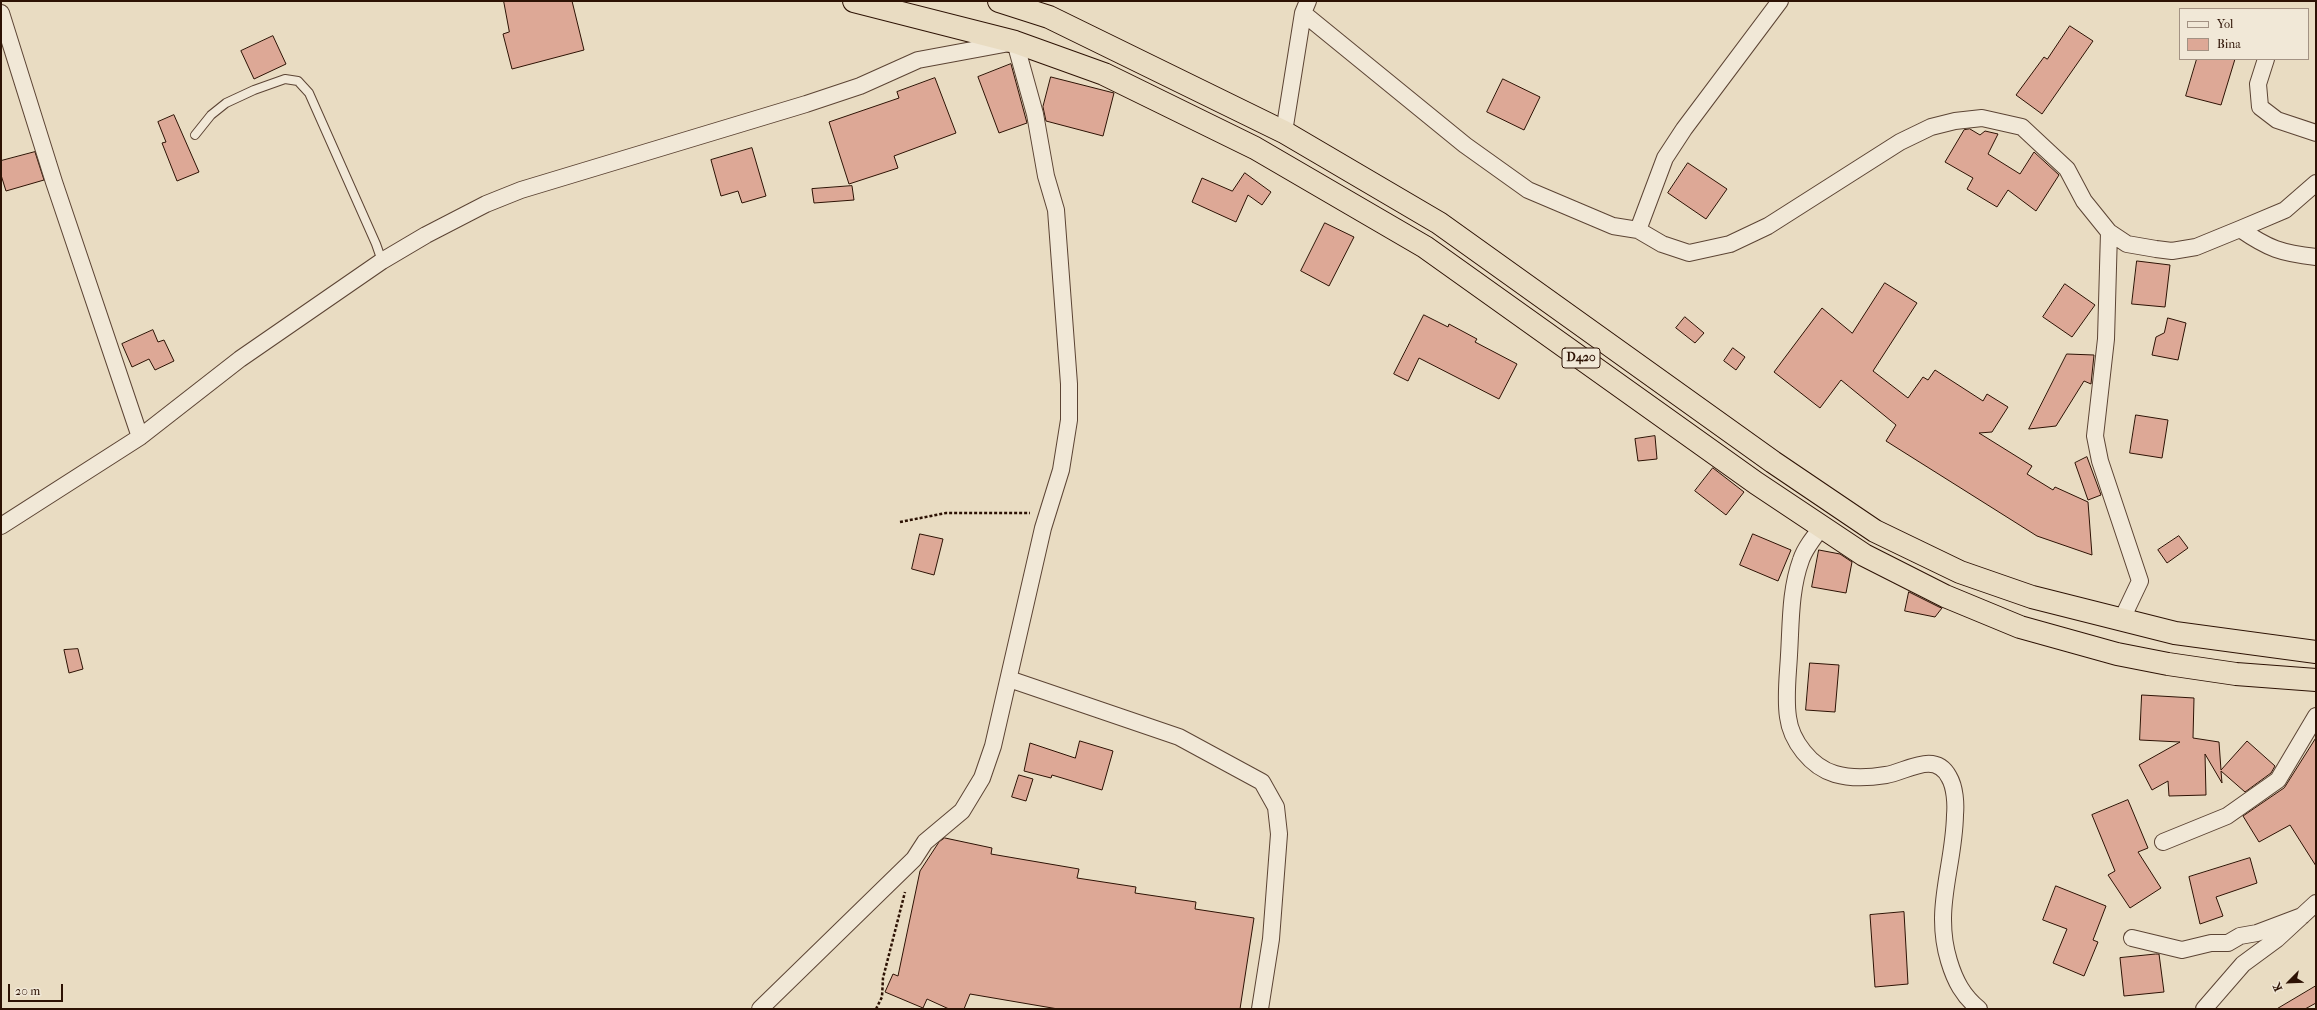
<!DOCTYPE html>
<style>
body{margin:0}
#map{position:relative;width:2317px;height:1010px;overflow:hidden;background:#e9dcc2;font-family:"IM FELL French Canon",serif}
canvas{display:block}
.frame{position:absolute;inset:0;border:2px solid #2d1204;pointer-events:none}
.legend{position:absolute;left:2179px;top:8px;width:130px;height:52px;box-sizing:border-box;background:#f1e8d7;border:1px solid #a39283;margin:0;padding:5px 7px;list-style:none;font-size:12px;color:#2d1204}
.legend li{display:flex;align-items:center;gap:8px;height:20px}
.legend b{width:20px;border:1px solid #a39283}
.north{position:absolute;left:2269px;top:962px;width:40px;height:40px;-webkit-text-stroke:3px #f1e8d7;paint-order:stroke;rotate:246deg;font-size:11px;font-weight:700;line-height:16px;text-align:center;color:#2d1204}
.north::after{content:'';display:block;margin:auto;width:14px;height:18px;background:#2d1204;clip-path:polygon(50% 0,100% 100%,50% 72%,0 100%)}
.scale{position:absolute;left:8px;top:984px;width:55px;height:18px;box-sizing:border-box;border:2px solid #2d1204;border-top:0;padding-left:5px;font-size:12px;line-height:14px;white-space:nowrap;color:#2d1204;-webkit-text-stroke:3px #f1e8d7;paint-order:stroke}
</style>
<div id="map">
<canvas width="2317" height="1010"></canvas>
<div class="frame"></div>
<ul class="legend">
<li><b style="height:5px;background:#f1e8d7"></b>Yol</li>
<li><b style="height:11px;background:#dda896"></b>Bina</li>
</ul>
<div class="north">K</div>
<div class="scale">20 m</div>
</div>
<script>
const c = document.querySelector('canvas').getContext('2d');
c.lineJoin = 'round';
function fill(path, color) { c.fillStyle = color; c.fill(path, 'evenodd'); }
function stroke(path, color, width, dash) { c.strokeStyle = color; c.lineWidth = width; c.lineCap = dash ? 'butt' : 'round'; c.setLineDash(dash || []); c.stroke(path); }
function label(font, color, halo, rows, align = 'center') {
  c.font = font + ' "IM FELL French Canon",serif'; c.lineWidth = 3; c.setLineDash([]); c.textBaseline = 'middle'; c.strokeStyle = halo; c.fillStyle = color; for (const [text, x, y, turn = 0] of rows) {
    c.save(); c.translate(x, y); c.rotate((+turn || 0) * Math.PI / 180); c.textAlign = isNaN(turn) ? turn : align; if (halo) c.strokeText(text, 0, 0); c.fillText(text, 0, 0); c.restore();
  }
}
const building = new Path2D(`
 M504,1h68l12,49 -72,19 -9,-35 6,-2z
 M2070,26l23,15 -51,73 -26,-19 28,-38 3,2z
 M273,36l13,28 -32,15 -13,-28z
 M2197,59h38l-14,46 -35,-9z
 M1011,64l16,59 -28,10 -21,-56z
 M1051,77l63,16 -11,43 -57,-15 -3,-14z
 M935,78l21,55 -62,23 4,12 -49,16 -20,-62 70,-24 -2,-6z
 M1503,79l37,18 -16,33 -37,-18z
 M174,115l25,57 -22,9 -15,-38 4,-1 -8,-20z
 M1970,129l10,6 5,-4 13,3 -10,20 32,20 14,-22 25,23 -23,36 -28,-21 -11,17 -30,-18 6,-11 -28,-16 19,-32z
 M752,148l14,48 -24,7 -4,-12 -17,5 -10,-36z
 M35,152l9,28 -38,11 -5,-16v-14z
 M1688,163l39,26 -21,30 -38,-26z
 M1245,173l26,19 -9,13 -14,-10 -12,27 -44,-20 10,-24 30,13z
 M852,186l2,14 -40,3 -2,-14z
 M1325,223l29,14 -25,49 -28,-15z
 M2137,261l33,4 -5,42 -33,-3z
 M1885,283l32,20 -44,68 35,27 15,-21 5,3 7,-10 48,31 4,-7 21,13 -16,25 -13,1 53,33 -5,8 26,16 2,-3 33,15 4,53 -55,-19 -151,-95 10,-16 -55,-45 -21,28 -46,-36 48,-64 30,25z
 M2065,284l30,21 -23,32 -29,-20z
 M1424,315l24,12 1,-3 28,15 -2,3 42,22 -18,35 -80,-41 -11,23 -14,-7z
 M1685,317l19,16 -9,10 -19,-15z
 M2168,318l18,5 -8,37 -26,-5 4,-18 8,-4z
 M153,330l5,12 6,-2 10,21 -19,9 -6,-11 -17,8 -10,-23z
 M1733,348l12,9 -9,13 -12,-9z
 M2067,354l27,1 -3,29 -7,-3 -28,45 -27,3z
 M2136,415l32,5 -6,38 -32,-5z
 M1655,436l2,23 -19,2 -3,-22z
 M2087,457l14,38 -13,5 -13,-37z
 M1713,468l31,24 -18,23 -31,-24z
 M920,534l23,5 -9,36 -22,-6z
 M1753,534l38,16 -13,31 -38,-16z
 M2179,536l9,12 -21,15 -9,-13z
 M1819,550l21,4 12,8 -6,31 -34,-6z
 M1909,592l30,15 3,1 -7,9 -30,-6z
 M78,649l5,20 -14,4 -5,-23z
 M1810,663l29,2 -4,47 -29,-2z
 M2142,695l52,3 -1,40 26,4 2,28 26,-29 28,25 -4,7 -26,19 -24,-21 1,12 -17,-29 1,41 -37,1 -1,-15 -16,9 -13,-25 41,-23 -40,-2z
 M2316,738v128l-26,-41 -31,17 -16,-26 41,-28z
 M1080,741l33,10 -11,39 -50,-15 -1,3 -27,-7 6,-28 45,15z
 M1019,775l14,4 -7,22 -14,-4z
 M2128,800l20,48 -10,4 23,36 -31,20 -22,-33 7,-4 -23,-56z
 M945,838l47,10 -1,6 88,15 -2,9 59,9 -1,6 61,9 -1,7 59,9 -14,91h-182l-88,-15 -6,15h-15l-22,-10 -4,9 -38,-16 8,-18 5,2 22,-105 19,-29z
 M2250,858l7,25 -41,14 7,19 -23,8 -11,-47z
 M2056,886l50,20 -13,34 5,2 -14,34 -31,-13 14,-34 -24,-9z
 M1904,912l4,72 -33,3 -5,-72z
 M2156,954h3l5,38 -40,4 -4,-38z
 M2316,986v17l-11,6h-28z`);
const path = new Path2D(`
 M900,522l46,-9h84
 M876,1009l6,-12 1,-19 22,-86`);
const lane = new Path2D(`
 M195,135l16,-20 15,-12 28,-13 31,-11 13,2 11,12 67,151 6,17`);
const street = new Path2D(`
 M1,13l53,169 86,255
 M1303,13l162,132 63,45 85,36 25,4 24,14 27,9 41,-9 38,-18 132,-84 31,-15 24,-6 27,-3 40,9 45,42 17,32 25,31 18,12 29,5 16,2 24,-4 44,-18 45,-19 31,-27
 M2266,59l-8,25 2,23 17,13 39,13
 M1284,132l19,-119 5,-12
 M2240,229c29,20 41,24 76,28
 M1638,230l27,-72 19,-29 96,-128
 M2109,232l-3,107 -11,97 5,25 40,120 -19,40
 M1,526l139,-89 100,-78 142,-98 44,-26 60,-31 35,-14 285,-86 54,-18 58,-26 97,-18 20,72 11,62 10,34 13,174v36l-8,50 -18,58 -50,218 -11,32 -20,33 -37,31 -11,17 -154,150
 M1822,527c-8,10 -17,21 -21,33 -11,30 -10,63 -12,95 -1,20 -4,42 -1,62 3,24 23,50 47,57 17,5 33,4 51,1 20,-3 49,-25 63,2 6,10 7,27 6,38 -1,52 -22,94 -6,146 6,20 14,35 30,48
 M1009,679l170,58 83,45 14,25 3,27 -8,105 -11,70
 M2163,842l64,-26 51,-36 38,-64
 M2132,938l50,12 29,-7h17l12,-7 17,-3 45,-17
 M2204,1009l39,-45 34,-25 39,-36`);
const highway = new Path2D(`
 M854,1l161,41 89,32 151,74 170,99 331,236 108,72 81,41 75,31 97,27 51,10 68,10 80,6
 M999,1l50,16 235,115 155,91 334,239 102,69 85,41 72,25 143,36 141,19`);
const shields = [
 [1581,358,38]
];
const shieldNames = [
 ["D420",1581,358]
];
fill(building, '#dda896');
stroke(building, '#2d1204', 1);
stroke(lane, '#5c4434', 10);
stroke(street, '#5c4434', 18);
stroke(highway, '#2d1204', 24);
stroke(path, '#2d1204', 2.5, [3, 2]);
stroke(lane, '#f1e8d7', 8);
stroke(street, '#f1e8d7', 16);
stroke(highway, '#e9dcc2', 22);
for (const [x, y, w] of shields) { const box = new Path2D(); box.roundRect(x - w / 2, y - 10, w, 20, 3); c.fillStyle = '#f1e8d7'; c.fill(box); stroke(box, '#2d1204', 1); }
label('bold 12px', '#2d1204', null, shieldNames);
</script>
